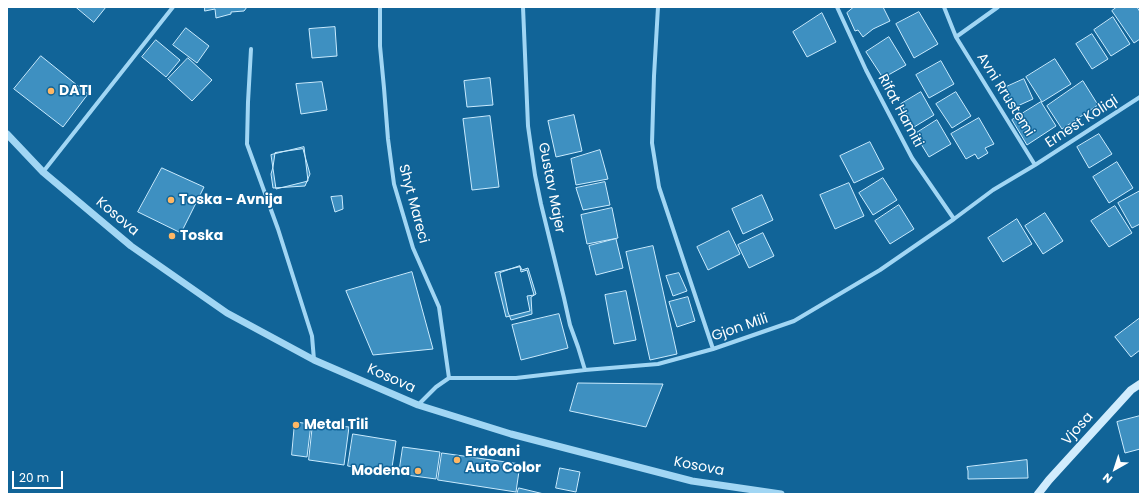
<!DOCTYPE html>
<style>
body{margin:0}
#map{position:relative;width:1147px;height:501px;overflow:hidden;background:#116498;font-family:Poppins,sans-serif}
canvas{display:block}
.frame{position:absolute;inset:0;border:8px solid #fff;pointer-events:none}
.north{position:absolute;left:1095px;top:449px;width:40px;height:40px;-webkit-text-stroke:3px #116498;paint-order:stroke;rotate:219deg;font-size:11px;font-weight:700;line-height:16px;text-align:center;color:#fff}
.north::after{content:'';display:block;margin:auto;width:14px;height:18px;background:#fff;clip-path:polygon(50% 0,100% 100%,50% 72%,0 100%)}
.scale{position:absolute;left:12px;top:471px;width:51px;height:18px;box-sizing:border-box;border:2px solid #fff;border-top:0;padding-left:5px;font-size:12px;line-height:14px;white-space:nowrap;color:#fff;-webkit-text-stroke:3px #116498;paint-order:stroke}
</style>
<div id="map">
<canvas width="1147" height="501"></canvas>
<div class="frame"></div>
<div class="north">N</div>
<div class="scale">20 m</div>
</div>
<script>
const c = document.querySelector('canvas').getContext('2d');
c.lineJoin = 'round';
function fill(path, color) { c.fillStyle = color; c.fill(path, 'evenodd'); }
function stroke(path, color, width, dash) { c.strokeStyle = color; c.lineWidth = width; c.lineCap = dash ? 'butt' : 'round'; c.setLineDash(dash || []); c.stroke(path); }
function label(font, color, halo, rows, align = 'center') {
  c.font = font + ' Poppins,sans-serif'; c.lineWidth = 3; c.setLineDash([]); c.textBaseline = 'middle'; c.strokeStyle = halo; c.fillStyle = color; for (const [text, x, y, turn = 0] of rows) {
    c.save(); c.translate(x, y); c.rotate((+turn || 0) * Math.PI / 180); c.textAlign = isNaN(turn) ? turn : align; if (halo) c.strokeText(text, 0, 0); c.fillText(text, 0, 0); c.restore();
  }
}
const building = new Path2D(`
 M76,7h30l-12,15z
 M205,7h42l-3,4 -13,1v2l-15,4 -1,-9 -10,2z
 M854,7h29l7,14 -17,8 -10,8 -5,-7 -3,1 -8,-18z
 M1117,7h20l3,5v27l-6,4 -22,-32z
 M919,12l19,32 -24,14 -18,-34z
 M822,13l14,29 -29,15 -14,-25z
 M1113,17l17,27 -19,12 -17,-26z
 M335,27l2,29 -25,2 -3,-29z
 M186,28l23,18 -12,17 -24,-18z
 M1092,34l16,25 -16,10 -16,-25z
 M889,37l17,28 -23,13 -17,-26z
 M156,40l24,20 -14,17 -24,-20z
 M41,56l47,38 -25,33 -49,-38z
 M188,58l24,22 -20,21 -24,-22z
 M1055,59l16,25 -29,18 -16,-25z
 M941,61l13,23 -25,14 -13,-23z
 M490,78l3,27 -26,2 -3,-26z
 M1024,79l9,20 -20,9 -9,-20z
 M1083,81l15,24 -36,24 -15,-23z
 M322,82l5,28 -26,4 -5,-30z
 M921,92l13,23 -20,12 -13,-23z
 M956,92l15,24 -19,12 -16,-24z
 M1041,102l15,24 -29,19 -15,-25z
 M574,115l8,36 -26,6 -8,-36z
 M490,116l9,71 -27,3 -9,-71z
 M979,118l15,26 -9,4 3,5 -10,6 -3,-5 -9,5 -15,-25z
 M937,120l14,24 -22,13 -14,-23z
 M1099,134l13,20 -23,14 -12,-21z
 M870,142l14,27 -30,14 -14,-27z
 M304,147l4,34 -32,8 -5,-34z
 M303,149l7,25 -5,12 -32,2 -2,-14 2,-7 2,-14z
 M600,150l8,29 -32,6 -5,-26z
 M1117,162l16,26 -24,15 -16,-26z
 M162,168l42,19 -23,46 -43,-21z
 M883,178l14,22 -24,15 -14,-22z
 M605,182l5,23 -27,5 -7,-22z
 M849,183l15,33 -29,13 -15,-34z
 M1140,191v33l-8,4 -14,-25z
 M762,195l11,25 -30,14 -11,-25z
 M342,196l1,13 -8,3 -4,-15z
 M899,205l15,24 -24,15 -15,-23z
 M1115,206l17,27 -23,14 -18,-26z
 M612,208l6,30 -31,6 -6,-29z
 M1045,213l18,28 -20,13 -18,-28z
 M1017,219l15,25 -29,18 -15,-24z
 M729,231l11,23 -32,16 -11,-23z
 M763,233l11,23 -25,12 -11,-23z
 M616,239l7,29 -27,7 -7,-29z
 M653,246l24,108 -27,6 -24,-108z
 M520,266l2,4 6,-2 8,26 -5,3 1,17 -21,6 -3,-8 -8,-39z
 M520,267l1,5 6,-2 7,25 -7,1 3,15 -24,6 -11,-44z
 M412,272l21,77 -60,6 -27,-64z
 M679,273l8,18 -14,5 -7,-20z
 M626,291l10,49 -22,4 -9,-49z
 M688,297l7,24 -18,6 -8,-25z
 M559,314l9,34 -47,12 -9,-35z
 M1140,318v32l-9,7 -16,-20z
 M578,383l85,1 -17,43 -76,-16z
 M1140,416v33l-15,4 -8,-31z
 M295,422l16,2 -4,33 -15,-2z
 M313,423l36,4 -5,38 -35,-5z
 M353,434l43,7 -5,33 -43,-8z
 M403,447l37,5 -4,27 -37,-5z
 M442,453l78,11 -4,28 -78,-12z
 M1027,460l1,18 -60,1v-8l-1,-4z
 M560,468l20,4 -4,20 -20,-4z
 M519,488l25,6h-27z`);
const minor = new Path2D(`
 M380,7v39l4,42 4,51 6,45 19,64 26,59 10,71
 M523,7l5,119 7,49 6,29 23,94 6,27 8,22 7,23
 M658,7l-4,69 -2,67 7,44 54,162
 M837,7l29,63 46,88 42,61
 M944,7l12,30 79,128
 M956,37l42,-30
 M251,49l-3,53 -1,42 31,85 34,107 2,24
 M43,172l130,-165
 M418,405l18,-18 13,-9h67l69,-8 73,-6 55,-15 81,-28 86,-51 74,-51 39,-29 42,-25 105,-68`);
const tertiary = new Path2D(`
 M7,134l36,38 88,74 96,67 87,47 104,45 93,29 181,47 89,13`);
const secondary = new Path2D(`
 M1038,494l11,-14 82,-90 9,-6`);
const markers = [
 [51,91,4,"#ffb764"],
 [171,200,4,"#ffb764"],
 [172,236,4,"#ffb764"],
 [296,425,4,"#ffb764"],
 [457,460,4,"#ffb764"],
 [418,471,4,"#ffb764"]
];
const poiNames = [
 ["DATI",59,91],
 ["Toska - Avnija",179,200],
 ["Toska",180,236],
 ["Metal Tili",304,425],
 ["Erdoani",465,452],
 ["Auto Color",465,468],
 ["Modena",410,471,"right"]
];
const streetNames = [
 ["Avni Rrustemi",1005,95,58],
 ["Rifat Hamiti",900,111,62],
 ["Ernest Koliqi",1082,122,-33],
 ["Gustav Majer",551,188,79],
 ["Shyt Mareci",413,204,75],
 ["Kosova",117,217,40],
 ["Gjon Mili",740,328,-19],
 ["Kosova",391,379,24],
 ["Vjosa",1078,429,-48],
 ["Kosova",699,467,11]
];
fill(building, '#3e90c1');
stroke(building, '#caebfe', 1);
stroke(minor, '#a1d6f4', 4);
stroke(tertiary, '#a1d6f4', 7);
stroke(secondary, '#d1ecfd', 8);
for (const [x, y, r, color] of markers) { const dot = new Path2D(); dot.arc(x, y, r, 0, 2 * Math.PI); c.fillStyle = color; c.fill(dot); stroke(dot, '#116498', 1.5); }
label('bold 14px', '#fff', '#116498', poiNames, 'left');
label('14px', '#fff', '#116498', streetNames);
</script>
